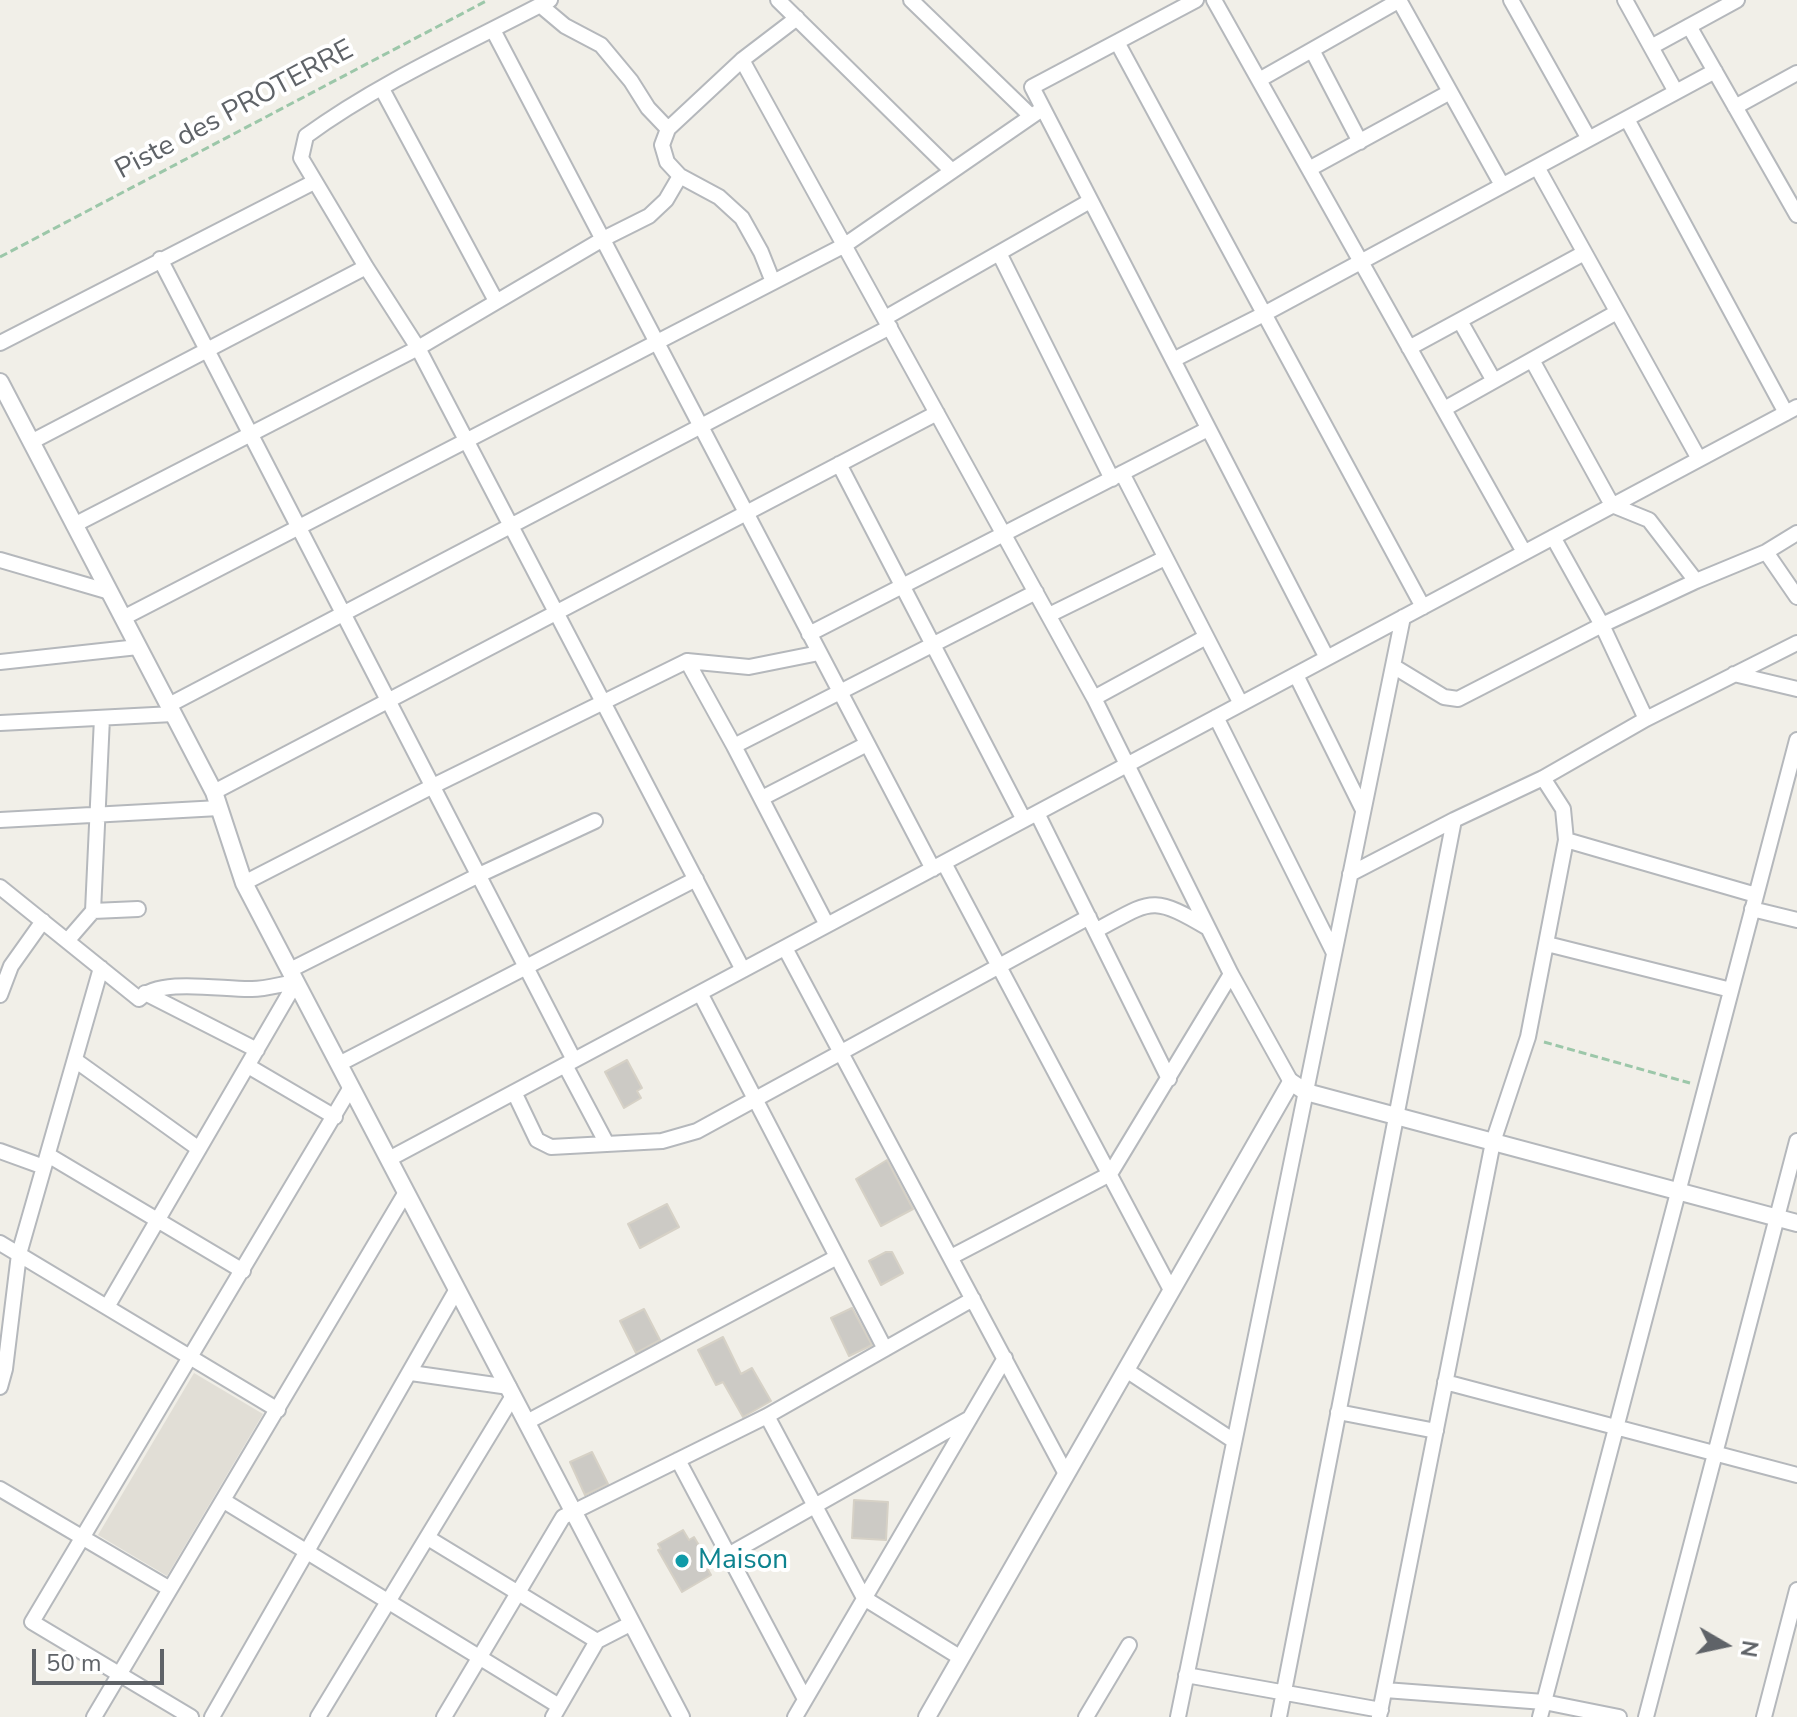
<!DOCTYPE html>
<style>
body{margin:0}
#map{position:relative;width:1797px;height:1717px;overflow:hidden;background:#f1efe8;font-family:"Nunito Sans",sans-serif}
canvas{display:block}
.north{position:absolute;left:1685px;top:1605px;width:80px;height:80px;-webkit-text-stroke:6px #fff;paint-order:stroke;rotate:99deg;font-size:22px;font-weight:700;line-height:32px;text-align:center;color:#5f6368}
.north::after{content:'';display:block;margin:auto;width:28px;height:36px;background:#5f6368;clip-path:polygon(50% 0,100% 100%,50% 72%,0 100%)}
.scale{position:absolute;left:32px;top:1649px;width:132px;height:36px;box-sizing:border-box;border:4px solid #5f6368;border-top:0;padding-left:10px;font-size:24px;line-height:28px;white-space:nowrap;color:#5f6368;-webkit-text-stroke:6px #fff;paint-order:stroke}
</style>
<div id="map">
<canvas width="1797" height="1717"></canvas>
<div class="north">N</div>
<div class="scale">50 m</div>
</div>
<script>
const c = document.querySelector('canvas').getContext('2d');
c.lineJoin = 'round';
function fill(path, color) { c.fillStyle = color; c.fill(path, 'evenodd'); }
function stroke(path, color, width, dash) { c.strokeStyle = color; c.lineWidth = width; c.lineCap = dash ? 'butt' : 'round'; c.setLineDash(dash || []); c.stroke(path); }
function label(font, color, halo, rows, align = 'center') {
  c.font = font + ' "Nunito Sans",sans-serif'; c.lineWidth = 8; c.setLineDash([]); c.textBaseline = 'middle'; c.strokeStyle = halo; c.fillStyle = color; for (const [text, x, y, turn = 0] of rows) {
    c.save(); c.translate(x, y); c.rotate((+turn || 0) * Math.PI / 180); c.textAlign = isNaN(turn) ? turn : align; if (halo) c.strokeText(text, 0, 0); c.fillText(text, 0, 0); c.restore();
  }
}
const education = new Path2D(`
 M194,1373l69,41 -96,162 -69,-41z`);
const building = new Path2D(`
 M627,1060l15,28 -5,3 4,7 -17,10 -19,-36z
 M887,1160l26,49 -32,17 -25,-47z
 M667,1204l12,23 -39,21 -12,-24z
 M886,1252h6l11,21 -22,12 -12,-24z
 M852,1308l20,37 -23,11 -18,-38z
 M644,1309l16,31 -24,13 -16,-32z
 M723,1337l18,37 11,-6 19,33 -28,16 -20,-35 -7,3 -18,-35z
 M592,1452l16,32 -23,11 -15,-33z
 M854,1500l34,2 -2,38 -34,-2z
 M683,1530l6,10 5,-3 12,20 -4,2 9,16 -29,17 -24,-42 3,-1 -3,-5z`);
const path = new Path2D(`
 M0,257l488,-257
 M1544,1042l146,41`);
const minor = new Path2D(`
 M550,0c-82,43 -170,82 -244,136l-5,22 65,109 52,81 325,622
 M778,0l174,171
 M911,0l120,116
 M1196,0l-164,87 295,571
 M1214,0l310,552
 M1399,0l103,185
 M1511,0l78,139
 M1625,0l51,92
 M540,5l25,21 36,19 30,36 17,27 20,21
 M1689,26l108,189
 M493,30l440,839
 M1117,42l306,565
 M1651,47l86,-47
 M1312,50l48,92
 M742,60l352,638 137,276 60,108
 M1259,80l141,-80
 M382,89l114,212
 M1735,107l62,-34
 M1627,119l159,294
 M1537,167l162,292
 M1309,169l141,-77
 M999,253l113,226
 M160,259l414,801
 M773,282l-12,-30 -19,-34 -23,-21 -39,-21 -13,-14 -5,-17 6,-16 74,-69 55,-42
 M885,318l205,-117
 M1460,321l34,60
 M0,343l314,-161
 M1409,348l175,-95
 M1173,360l91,-46 451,-243
 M1532,360l80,145 37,15 47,61
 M1444,409l173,-97
 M31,442l335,-175
 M839,464l185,356
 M1122,473l119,231
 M74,525l344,-177 185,-109 46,-23 17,-16 14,-24
 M1553,537l49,88 44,94
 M1766,552l31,45
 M0,560l110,32
 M1049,615l116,-57
 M123,618l722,-373 197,-136
 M809,634l399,-205
 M687,661l47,85 93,179
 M0,662l138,-15
 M1393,666l51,31 14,2 144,-74 94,-44 70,-29 31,-19
 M1734,674l63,15
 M1296,675l67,135
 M1094,698l112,-61
 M169,705l721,-378
 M1216,717l118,236
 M0,723l173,-9
 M734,746l302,-154
 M214,792l723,-379
 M762,798l105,-54
 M1037,813l132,266
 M0,820l219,-12
 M1566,840l190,55
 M944,863l227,427
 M1350,874l104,-54 89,-42 103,-59 151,-76
 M244,883l189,-97 254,-125 62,6 70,-14
 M0,887l139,112c21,-22 84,-9 113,-10 14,0 30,-5 44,-7
 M1752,909l45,11
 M93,911l45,-2
 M1097,930c54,-29 54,-36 111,-2
 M67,941l26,-30 9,-193
 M1547,944l184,46
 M785,948l281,526
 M290,970l189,-95 116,-54
 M145,993l112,57
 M700,993l185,356
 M0,995l11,-29 32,-45
 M75,1060l124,89
 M339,1064l357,-185
 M565,1065l42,79
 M248,1066l87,51
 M514,1092l23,48 14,7 111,-6 35,-10 392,-214
 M0,1151l44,16
 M48,1155l195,116
 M389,1159l1408,-752
 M0,1243l278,167
 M951,1257l159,-83 121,-200
 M107,1307l189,-325
 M1126,1370l108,71
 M411,1373l98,14
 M1445,1382l352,93
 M0,1387l5,-18 14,-115 82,-286
 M1338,1412l98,19
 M767,1416l97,182 97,60
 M527,1422l310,-165
 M678,1460l127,239
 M0,1489l170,100
 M224,1501l335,205
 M428,1538l169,103
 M728,1555l242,-137
 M1186,1675l195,35
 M1385,1690l159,12 75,15
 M94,1717l312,-525
 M191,1717l-159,-95 319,-535
 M212,1717l245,-428
 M318,1717l195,-321
 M444,1717l119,-200 204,-101 206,-117
 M553,1717l44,-76 35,-18
 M795,1717l210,-359
 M1086,1717l43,-72
 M1178,1717l225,-1100
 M1279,1717l175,-897
 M1379,1717l114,-575 35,-105 38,-197 -3,-31 -20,-31
 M1540,1717l257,-977
 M1646,1717l151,-576
 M1764,1717l33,-127`);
const tertiary = new Path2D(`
 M0,382l214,410 30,91 437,834
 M927,1717l364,-635 15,10 491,131`);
const markers = [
 [682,1561,8,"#0f9aa8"]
];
const streetNames = [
 ["Piste des PROTERRE",235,111,-28]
];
const cultureNames = [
 ["Maison",698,1561]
];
fill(education, '#e1ded6');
fill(building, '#cccac5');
stroke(building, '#d6d1c6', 2);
stroke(minor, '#b5b8bc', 18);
stroke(tertiary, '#b5b8bc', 20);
stroke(path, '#9cc7a9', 3, [8, 4]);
stroke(minor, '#fff', 14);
stroke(tertiary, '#fff', 16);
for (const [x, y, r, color] of markers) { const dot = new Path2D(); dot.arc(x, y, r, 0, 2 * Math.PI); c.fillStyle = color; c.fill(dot); stroke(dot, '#fff', 3); }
label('28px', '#5f6368', '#fff', streetNames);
label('28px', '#0d838f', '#fff', cultureNames, 'left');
</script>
